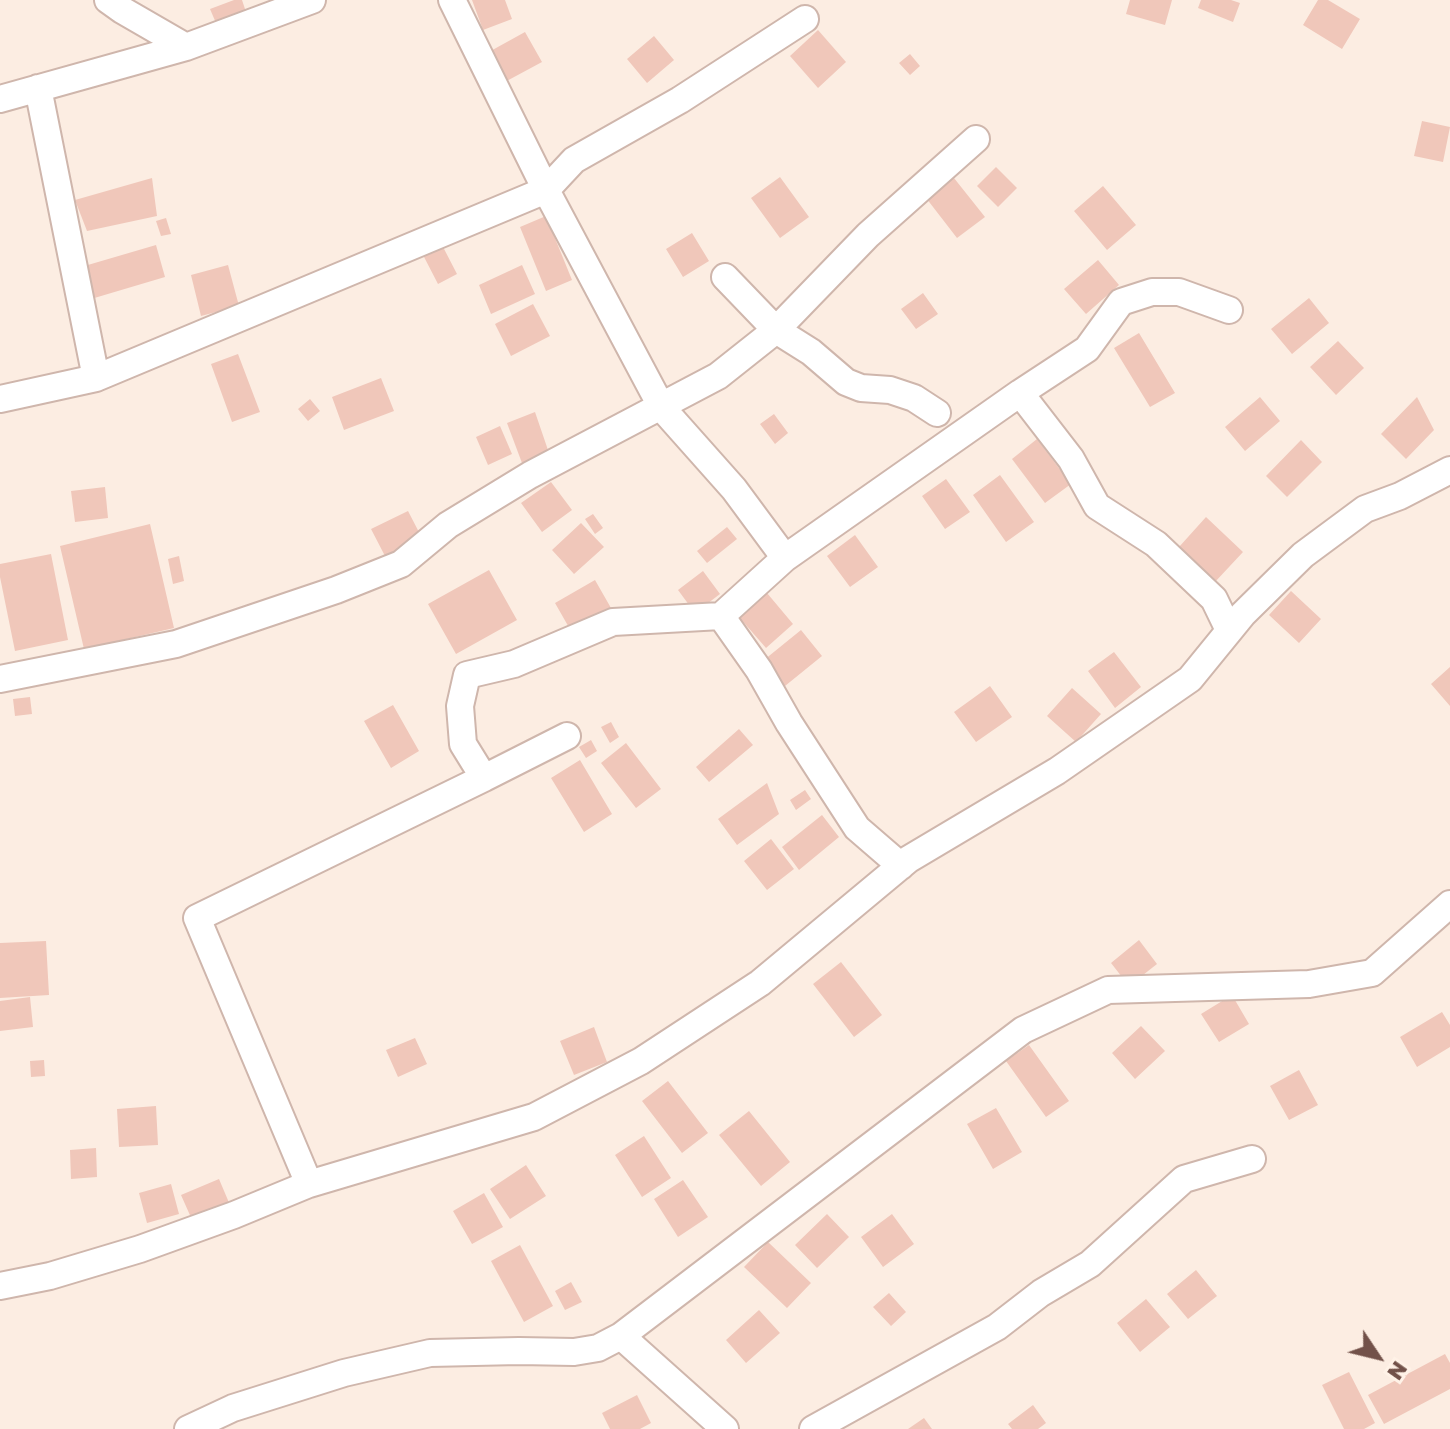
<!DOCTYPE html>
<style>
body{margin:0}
#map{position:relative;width:1450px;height:1429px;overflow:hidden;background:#fcede2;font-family:"Golos Text",sans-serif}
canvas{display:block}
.north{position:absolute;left:1338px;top:1317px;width:80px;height:80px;-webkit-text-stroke:6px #fff2e7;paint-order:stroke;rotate:125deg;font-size:22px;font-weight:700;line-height:32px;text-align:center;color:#725149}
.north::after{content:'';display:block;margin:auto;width:28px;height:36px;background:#725149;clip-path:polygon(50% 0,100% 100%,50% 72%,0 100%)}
</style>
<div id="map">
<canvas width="1450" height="1429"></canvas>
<div class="north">N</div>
</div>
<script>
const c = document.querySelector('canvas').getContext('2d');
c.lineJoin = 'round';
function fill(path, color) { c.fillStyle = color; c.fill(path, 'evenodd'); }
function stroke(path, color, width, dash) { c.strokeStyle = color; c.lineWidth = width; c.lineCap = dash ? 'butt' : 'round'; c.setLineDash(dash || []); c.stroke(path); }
const building = new Path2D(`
 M234,0h8l4,12 -30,11 -6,-14z
 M472,0h33l7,19 -29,11z
 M1130,0h42l-7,25 -39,-11z
 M1201,0h30l9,3 -7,19 -35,-14z
 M1318,0h10l32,19 -18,30 -39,-24z
 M818,30l28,32 -28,26 -28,-32z
 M525,32l17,30 -39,21 -16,-30z
 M654,36l20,24 -27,23 -20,-24z
 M910,54l10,12 -10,9 -11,-12z
 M1422,121l28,6 -7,35 -29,-6z
 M996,167l21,21 -19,19 -21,-21z
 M950,173l35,44 -28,21 -34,-44z
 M780,177l29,40 -29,21 -29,-40z
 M152,178l5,38 -70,15 -12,-31z
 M1103,186l33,39 -29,25 -33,-39z
 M546,216l26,64 -26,11 -26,-64z
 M166,218l5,16 -10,2 -5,-15z
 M692,233l17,28 -26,16 -17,-28z
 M156,245l9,32 -74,22 -10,-32z
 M442,245l15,29 -19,10 -15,-29z
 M1098,260l21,25 -33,29 -22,-25z
 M228,265l11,41 -38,10 -10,-41z
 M522,265l13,29 -44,20 -12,-29z
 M923,293l15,21 -22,15 -15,-20z
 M1309,298l20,25 -37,31 -21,-25z
 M533,304l17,32 -39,20 -16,-32z
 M1139,333l36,60 -25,14 -36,-59z
 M1338,341l26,27 -28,27 -26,-28z
 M238,354l22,58 -28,10 -21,-58z
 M381,378l13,33 -50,19 -12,-33z
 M1260,397l20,24 -35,30 -20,-24z
 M1417,397l17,33 -28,29 -25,-25z
 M310,399l10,12 -12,10 -10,-12z
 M535,412l14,41 -27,10 -15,-40z
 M774,414l14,19 -13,11 -15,-20z
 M500,426l12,28 -24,11 -12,-28z
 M1037,439l34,45 -26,19 -33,-44z
 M1301,440l21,22 -35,35 -21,-21z
 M1000,475l34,47 -28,20 -33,-47z
 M946,479l24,33 -25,17 -23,-33z
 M551,482l21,28 -30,22 -21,-29z
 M105,487l3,31 -33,4 -4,-31z
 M408,511l14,27 -37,18 -14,-27z
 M593,514l10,14 -8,6 -10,-15z
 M1206,517l37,35 -28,30 -36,-35z
 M581,523l23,24 -30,27 -22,-24z
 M150,524l24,104 -90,21 -24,-103z
 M727,527l10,12 -30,24 -10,-12z
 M855,535l23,32 -28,20 -23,-31z
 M51,554l17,86 -53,11 -15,-74v-13z
 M179,556l5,25 -11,3 -5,-25z
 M489,570l28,50 -61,34 -28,-50z
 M703,571l17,23 -25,19 -17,-23z
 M595,580l16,28 -40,23 -16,-28z
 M1291,591l30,28 -22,24 -30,-28z
 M767,593l26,31 -27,24 -27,-31z
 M801,630l21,26 -37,30 -21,-26z
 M1114,652l27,35 -26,21 -27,-37z
 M1450,667v39l-19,-22z
 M990,686l22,31 -36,25 -22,-30z
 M1072,688l29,26 -25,28 -29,-26z
 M30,697l2,17 -17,2 -2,-17z
 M393,705l26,46 -28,17 -27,-47z
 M611,722l8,15 -9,6 -9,-16z
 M739,729l14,16 -44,37 -13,-15z
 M591,740l6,11 -11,7 -7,-11z
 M626,743l35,46 -25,19 -35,-45z
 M580,760l32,54 -28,18 -33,-54z
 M767,783l12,31 -42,31 -19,-26z
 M805,790l6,9 -15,11 -6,-10z
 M822,815l17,22 -40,33 -17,-23z
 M771,839l23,30 -27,21 -23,-29z
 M1139,940l18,24 -28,22 -18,-23z
 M46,941l3,54 -49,3v-55z
 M841,962l41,53 -28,22 -41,-53z
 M1232,995l17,29 -30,18 -18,-28z
 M30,997l3,30 -33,4v-30z
 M1442,1012l8,13v22l-33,20 -17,-30z
 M1141,1026l24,25 -30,28 -23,-26z
 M594,1027l13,35 -33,13 -14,-34z
 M415,1038l12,26 -29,13 -12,-27z
 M1029,1045l40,56 -23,16 -40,-56z
 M44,1060l1,16 -14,1 -1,-16z
 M1299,1070l19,35 -29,15 -19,-34z
 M668,1081l40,52 -26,20 -40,-52z
 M156,1106l2,39 -39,2 -2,-38z
 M996,1108l26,44 -29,17 -26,-45z
 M749,1111l41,51 -29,24 -42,-51z
 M644,1136l27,42 -29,19 -27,-42z
 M96,1148l1,29 -26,2 -1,-29z
 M526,1165l20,31 -36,23 -20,-30z
 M219,1179l11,26 -37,17 -12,-27z
 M683,1180l25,37 -30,20 -24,-38z
 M171,1184l8,30 -32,9 -8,-30z
 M484,1193l19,34 -31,17 -19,-33z
 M827,1214l22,23 -32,31 -22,-23z
 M892,1214l22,30 -31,23 -22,-30z
 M768,1242l43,41 -24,25 -43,-41z
 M520,1245l33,61 -29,16 -33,-61z
 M1196,1270l21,26 -29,23 -21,-25z
 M571,1282l11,20 -17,8 -10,-19z
 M889,1293l17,19 -15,14 -18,-19z
 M1146,1299l24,28 -30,25 -23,-29z
 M759,1310l21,23 -34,30 -20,-23z
 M1445,1354l5,9v26l-66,35 -16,-29z
 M1349,1372l26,51 -11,6h-20l-22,-44z
 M637,1395l14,28 -11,6h-30l-8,-16z
 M1033,1405l13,18 -8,6h-26l-4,-5z
 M924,1418l8,11h-24z`);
const street = new Path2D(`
 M108,0l14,10 64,37
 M452,0l94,190 116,218 72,81 51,69
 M38,88l58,290 450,-188 28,-30 106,-60 125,-81
 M0,99l186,-52 126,-47
 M725,277l51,53 35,22 35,30 15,6 29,2 24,8 23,15
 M1020,393l67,-44 34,-47 31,-10h27l50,18
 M0,399l96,-21
 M721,616l64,-58 235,-165 51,66 26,47 59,38 58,55 15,31
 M0,679l176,-35 160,-54 65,-26 47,-39 82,-50 188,-99 58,-46 92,-95 108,-96
 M567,736l-83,42 -21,-34 -3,-38 7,-31 47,-11 99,-42 108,-6 38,54 30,53 68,105 44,38
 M309,1184l-112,-266 287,-140
 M0,1286l50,-10 90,-27 94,-34 75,-31 225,-67 107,-56 119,-78 149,-124 148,-88 133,-92 53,-65 60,-59 62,-46 35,-13 50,-26
 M621,1336l104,93
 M188,1429l45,-21 111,-35 86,-20 89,-2 55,1 24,-4 23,-12 402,-306 85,-40 201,-6 63,-11 78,-69
 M813,1429l184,-102 44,-34 49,-29 94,-85 68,-20`);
fill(building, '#f0c7ba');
stroke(street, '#cfb6ac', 30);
stroke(street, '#fff', 26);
</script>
